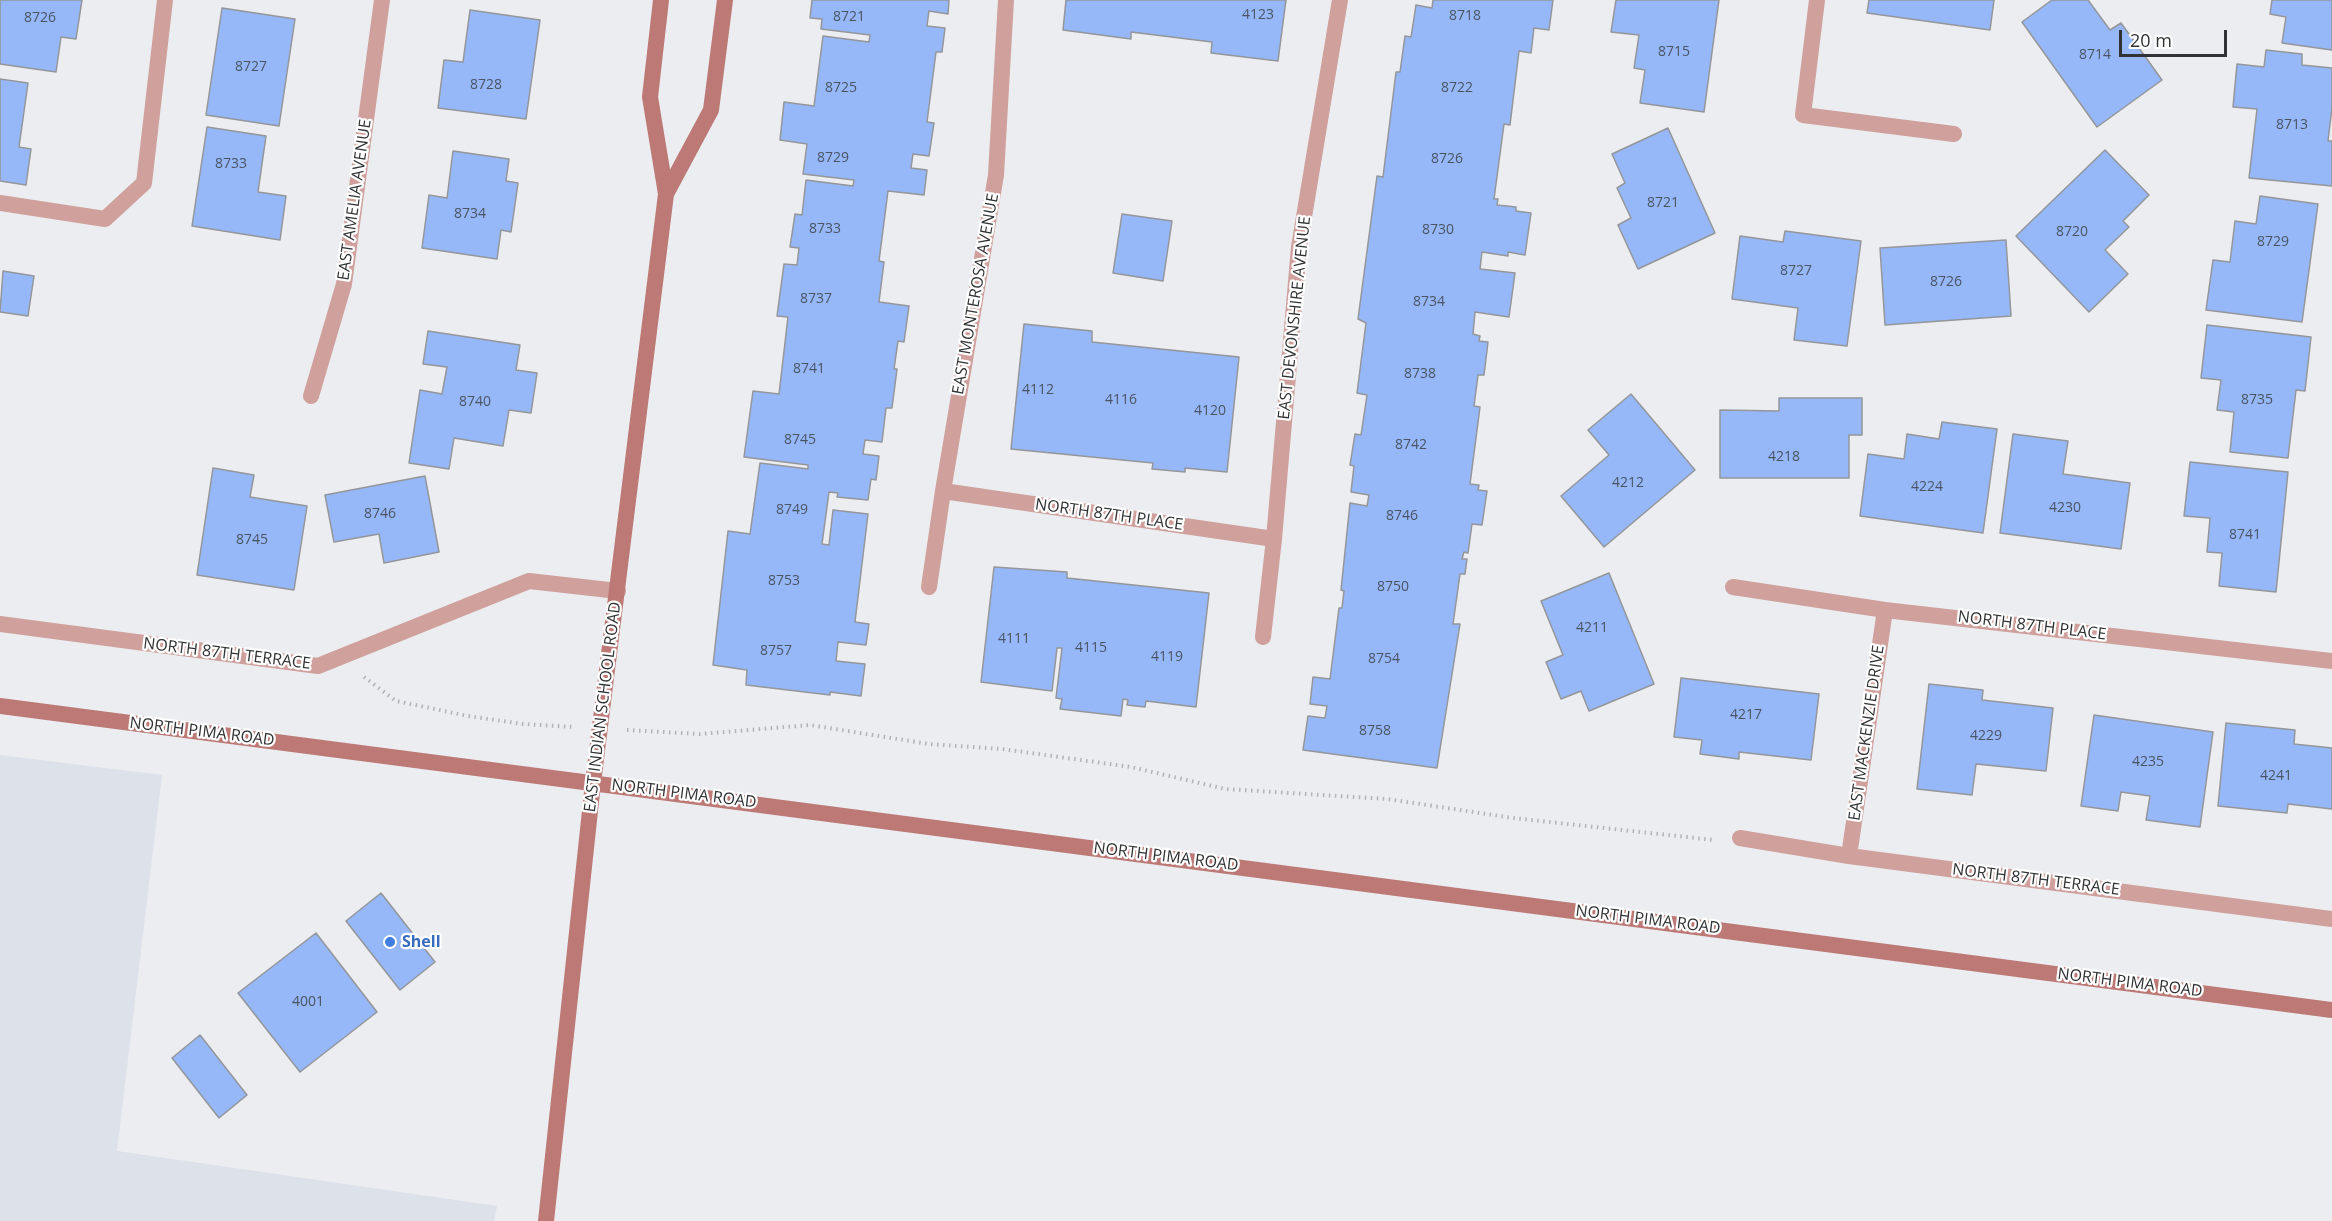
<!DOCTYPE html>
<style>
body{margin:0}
#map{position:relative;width:2332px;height:1221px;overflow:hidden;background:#ebedf0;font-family:"Open Sans",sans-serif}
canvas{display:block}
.scale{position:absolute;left:2119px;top:30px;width:108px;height:27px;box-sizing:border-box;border:3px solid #313233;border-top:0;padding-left:8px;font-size:18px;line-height:21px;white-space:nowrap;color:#313233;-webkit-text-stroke:4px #fff;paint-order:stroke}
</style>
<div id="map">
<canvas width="2332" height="1221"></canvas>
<div class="scale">20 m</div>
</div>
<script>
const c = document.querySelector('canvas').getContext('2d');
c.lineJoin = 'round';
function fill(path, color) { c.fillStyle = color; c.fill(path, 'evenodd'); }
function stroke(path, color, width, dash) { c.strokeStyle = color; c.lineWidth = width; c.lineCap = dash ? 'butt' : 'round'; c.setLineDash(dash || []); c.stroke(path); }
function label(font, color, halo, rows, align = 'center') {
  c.font = font + ' "Open Sans",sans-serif'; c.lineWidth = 4.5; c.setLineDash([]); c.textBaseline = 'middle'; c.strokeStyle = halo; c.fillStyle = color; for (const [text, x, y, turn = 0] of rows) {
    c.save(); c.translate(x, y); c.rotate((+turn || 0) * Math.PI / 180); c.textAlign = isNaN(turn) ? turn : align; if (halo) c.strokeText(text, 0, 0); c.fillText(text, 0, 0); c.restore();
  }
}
const built = new Path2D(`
 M0,755l162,20 -45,376 380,55 -3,15h-494z`);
const building = new Path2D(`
 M0,0h82l-6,39 -15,-2 -5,35 -56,-8z
 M812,0h137l-1,14 -19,-3 -2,15 18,2 -3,24h-6l-9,70 7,1 -5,33 -16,-2 -2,14 16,2 -3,25 -36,-4 -9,70 5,1 -5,40 30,4 -5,36 -6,-1 -4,28h3l-5,39h-6l-4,34 -17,-2 -2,14 16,2 -3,24 -5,-1 -3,21 -31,-3 1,-4 -9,-1 -7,52 7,1 4,-35 35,4 -13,108 14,2 -3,21 -28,-3 -2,19 29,3 -4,32 -31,-4v3l-84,-10 1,-15 -34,-5 15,-134 22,3 10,-71 48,6v-4l-64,-8 9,-66 26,3 9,-77 -11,-1 7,-52 13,1 2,-17 -9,-1 5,-33 7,1 4,-35 47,6 1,-6 -51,-6 4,-30 -27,-4 4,-38 30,4 9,-70 46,6 1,-7 -49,-6 1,-10 -12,-1z
 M1066,0h220l-8,61 -67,-8 1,-11 -81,-10v7l-68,-9z
 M1433,0h120l-4,30 -15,-2 -3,25 -12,-2 -9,74 -6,-1 -10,75h4l-1,6 19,2v4l15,2 -6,42 -17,-3v4l-26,-4 -2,17 35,4 -6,44 -34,-5 -2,22 7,2 -1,5 9,1 -4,33h-6l-4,31 6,1 -10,77 9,1 -1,5 9,1 -5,34 -10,-1 -4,29 -4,-1 -2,7h5l-2,15h-5l-7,50h7l-23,144 -134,-18 5,-34 17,2 2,-12 -17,-2 3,-27 17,2 9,-71h3l2,-17 -3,-1 9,-87 17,3 2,-11 -18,-3 3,-26 -4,-1 5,-31 6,1 6,-40 -10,-2 9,-70 -8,-4 19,-143 6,1 13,-105h4l5,-36 6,1 5,-32 16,3z
 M1616,0h103l-15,112 -64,-9 5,-33 -11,-2 5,-33 -28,-3z
 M1869,0h125l-4,30 -123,-17z
 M2052,0h36l22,30 11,-7 41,57 -65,47 -75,-105z
 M2272,0h60v50l-50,-7 4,-26 -16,-3z
 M222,8l73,11 -16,107 -73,-11z
 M470,10l70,10 -14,99 -88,-11 6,-48 19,2z
 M2266,50l36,4v11l30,3v40l-4,33h4v45l-83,-8 8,-69 -24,-2 4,-43 27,3z
 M0,79l28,4 -9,64 12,2 -5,36 -26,-4z
 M207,127l59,9 -8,56 28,4 -6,44 -88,-14z
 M1668,128l47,105 -77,36 -20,-44 13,-7 -14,-30 8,-5 -13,-29z
 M2105,150l44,45 -26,26 6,6 -24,23 23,24 -39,38 -73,-76z
 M453,151l56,8 -3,22 12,2 -7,49 -10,-2 -4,29 -75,-11 7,-53 18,3z
 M2260,196l58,8 -16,118 -96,-12 7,-50 17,2 5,-41 21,3z
 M1122,214l50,7 -9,60 -50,-8z
 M1785,231l76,10 -14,105 -53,-6 4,-32 -66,-9 8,-63 43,6z
 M2006,240l5,76 -126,9 -5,-77z
 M3,271l31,5 -6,40 -28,-4z
 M1024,324l68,7v11l147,15 -12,115 -42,-4v4l-33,-3 1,-6 -142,-14z
 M2207,325l104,12 -6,54 -9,-1 -8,68 -58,-6 4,-40 -17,-2 4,-30 -20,-2z
 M428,331l92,14 -4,25 21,3 -6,40 -22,-3 -6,36 -49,-8 -5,31 -40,-6 11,-73 22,4 5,-27 -24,-3z
 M1631,394l64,76 -91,77 -43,-51 48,-41 -21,-25z
 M1779,398h83v37h-13v43h-129v-68l59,1z
 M1942,422l55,7 -14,104 -123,-17 8,-62 36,5 3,-25 32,5z
 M2013,434l55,7 -5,33 67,9 -9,66 -121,-16z
 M2190,462l98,10 -12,120 -57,-6 3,-33 -15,-1 3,-34 -26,-2z
 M213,468l41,7 -4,22 57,9 -13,84 -97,-15z
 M425,476l14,76 -55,11 -5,-29 -45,8 -9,-47z
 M994,567l73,5v6l142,15 -13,114 -50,-6 -1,6 -18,-2 1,-5 -5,-1 -2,17 -61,-7 2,-10 -6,-1 6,-50h-5l-5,43 -71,-9z
 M1609,573l45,111 -65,27 -8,-20 -20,8 -15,-37 17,-7 -22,-54z
 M1681,678l138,16 -8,66 -72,-8v7l-39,-5 2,-14 -28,-3z
 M1929,684l54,6 -1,10 71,8 -7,63 -70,-7 -4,31 -55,-6z
 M2094,715l119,17 -13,95 -54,-7 4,-24 -29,-4 -3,19 -37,-5z
 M2226,723l69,7 -1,14 38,4v61l-44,-5 -1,9 -69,-7z
 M381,893l54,69 -35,28 -54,-69z
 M316,933l61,79 -77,60 -62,-79z
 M200,1035l47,60 -28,23 -47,-60z`);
const path = new Path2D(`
 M364,677l32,24 72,15 55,8 51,3
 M627,730l73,4 110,-9 119,19 73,5 129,18 94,22 162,10 126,19 201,22`);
const service = new Path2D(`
 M0,203l105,16 39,-36 21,-183
 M0,624l318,42 211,-85 89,10`);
const minor = new Path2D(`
 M1817,0l-14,115 151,19
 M311,396l33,-112 38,-284
 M943,491l331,48
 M929,587l14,-96 53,-316 10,-175
 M1733,587l152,23 447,51
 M1263,637l11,-98 25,-292 41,-247
 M1740,838l109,18 483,63
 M1849,856l36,-246`);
const secondary = new Path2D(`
 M666,194l45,-84 14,-110
 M0,706l2332,304
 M546,1221l47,-438 73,-589 -16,-97 11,-97`);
const markers = [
 [390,942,6,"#3f7fe0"]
];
const numberNames = [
 ["4123",1258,15],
 ["8718",1465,16],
 ["8721",849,17],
 ["8726",40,18],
 ["8715",1674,52],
 ["8714",2095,55],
 ["8727",251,67],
 ["8728",486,85],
 ["8725",841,88],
 ["8722",1457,88],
 ["8713",2292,125],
 ["8729",833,158],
 ["8726",1447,159],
 ["8733",231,164],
 ["8721",1663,203],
 ["8734",470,214],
 ["8733",825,229],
 ["8730",1438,230],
 ["8720",2072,232],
 ["8729",2273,242],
 ["8727",1796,271],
 ["8726",1946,282],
 ["8737",816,299],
 ["8734",1429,302],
 ["8741",809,369],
 ["8738",1420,374],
 ["4112",1038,390],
 ["4116",1121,400],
 ["8735",2257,400],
 ["8740",475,402],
 ["4120",1210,411],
 ["8745",800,440],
 ["8742",1411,445],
 ["4218",1784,457],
 ["4212",1628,483],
 ["4224",1927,487],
 ["4230",2065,508],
 ["8749",792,510],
 ["8746",380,514],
 ["8746",1402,516],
 ["8741",2245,535],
 ["8745",252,540],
 ["8753",784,581],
 ["8750",1393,587],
 ["4211",1592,628],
 ["4111",1014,639],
 ["4115",1091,648],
 ["8757",776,651],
 ["4119",1167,657],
 ["8754",1384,659],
 ["4217",1746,715],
 ["8758",1375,731],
 ["4229",1986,736],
 ["4235",2148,762],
 ["4241",2276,776],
 ["4001",308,1002]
];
const streetNames = [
 ["EAST AMELIA AVENUE",355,200,-82],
 ["EAST MONTEROSA AVENUE",976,294,-80],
 ["EAST DEVONSHIRE AVENUE",1295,318,-84],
 ["NORTH 87TH PLACE",1109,515,8],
 ["NORTH 87TH PLACE",2032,626,7],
 ["NORTH 87TH TERRACE",227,654,7],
 ["EAST INDIAN SCHOOL ROAD",603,707,-83],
 ["NORTH PIMA ROAD",202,732,7],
 ["EAST MACKENZIE DRIVE",1867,733,-82],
 ["NORTH PIMA ROAD",684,794,7],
 ["NORTH PIMA ROAD",1166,857,7],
 ["NORTH 87TH TERRACE",2036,880,7],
 ["NORTH PIMA ROAD",1648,920,7],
 ["NORTH PIMA ROAD",2130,983,7]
];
const shopNames = [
 ["Shell",402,942]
];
fill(built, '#dce1ea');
fill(building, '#96b8f9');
stroke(building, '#949699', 1.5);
stroke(path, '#b1b3b6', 4, [1.5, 4.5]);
stroke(service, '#cfa09c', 16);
stroke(minor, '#cfa09c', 16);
stroke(secondary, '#bd7975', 16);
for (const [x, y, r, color] of markers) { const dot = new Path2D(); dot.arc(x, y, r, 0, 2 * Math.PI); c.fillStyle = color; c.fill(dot); stroke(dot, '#fff', 2); }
label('14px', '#4a5464', null, numberNames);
label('16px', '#313233', '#fff', streetNames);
label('bold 16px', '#366cbe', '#fff', shopNames, 'left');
</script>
